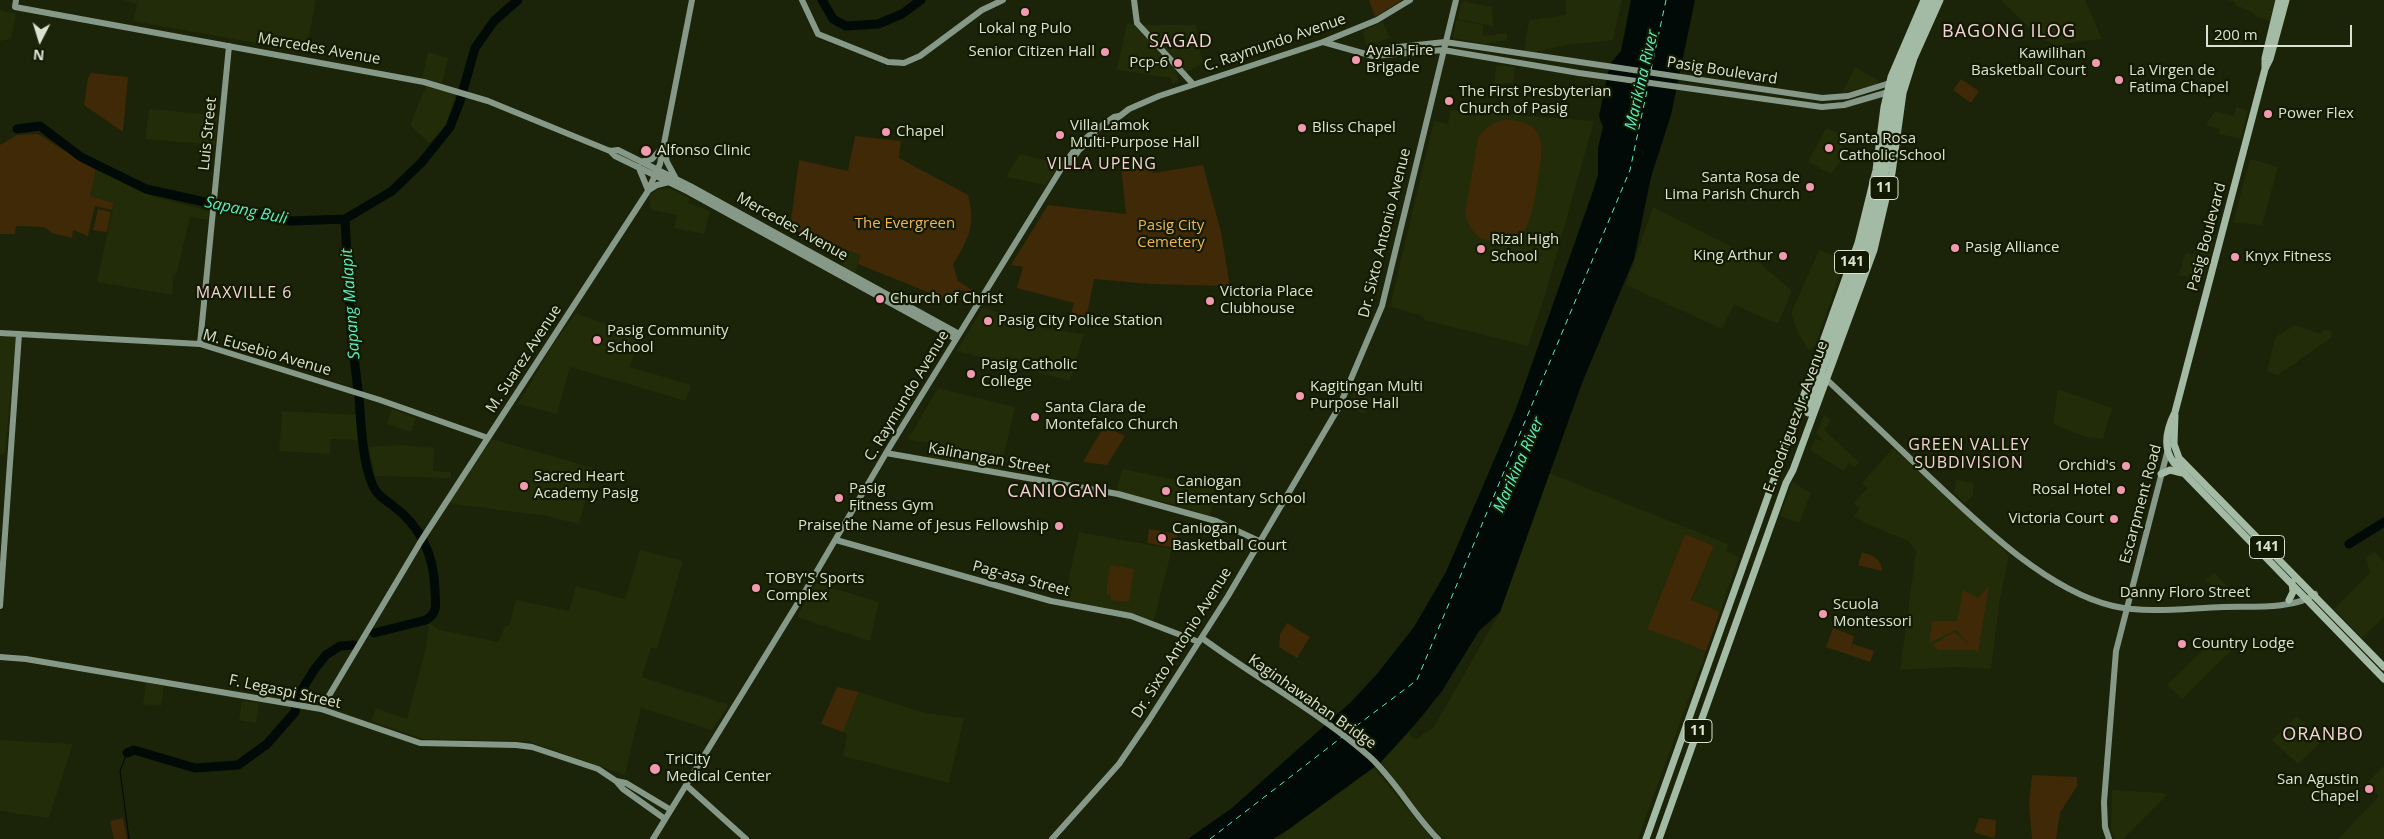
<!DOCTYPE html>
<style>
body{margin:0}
#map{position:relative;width:2384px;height:839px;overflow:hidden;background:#1b2308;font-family:"Open Sans",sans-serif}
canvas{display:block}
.north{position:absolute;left:15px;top:15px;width:50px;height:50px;-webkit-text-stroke:4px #121a01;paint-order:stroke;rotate:185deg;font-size:14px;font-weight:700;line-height:20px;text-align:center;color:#dbe2d1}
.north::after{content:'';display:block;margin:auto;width:18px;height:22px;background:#dbe2d1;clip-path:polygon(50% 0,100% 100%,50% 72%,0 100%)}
.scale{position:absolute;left:2206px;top:25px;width:146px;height:22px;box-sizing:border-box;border:2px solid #dbe2d1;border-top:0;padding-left:6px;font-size:15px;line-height:18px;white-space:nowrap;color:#dbe2d1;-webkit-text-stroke:4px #121a01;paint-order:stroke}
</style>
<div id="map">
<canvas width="2384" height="839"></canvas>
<div class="north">N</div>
<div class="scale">200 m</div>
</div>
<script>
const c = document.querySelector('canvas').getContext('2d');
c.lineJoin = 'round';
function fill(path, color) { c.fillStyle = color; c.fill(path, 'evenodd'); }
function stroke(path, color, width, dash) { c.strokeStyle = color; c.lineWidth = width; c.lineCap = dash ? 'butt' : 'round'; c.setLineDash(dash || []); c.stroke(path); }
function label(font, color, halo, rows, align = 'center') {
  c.font = font + ' "Open Sans",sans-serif'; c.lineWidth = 4.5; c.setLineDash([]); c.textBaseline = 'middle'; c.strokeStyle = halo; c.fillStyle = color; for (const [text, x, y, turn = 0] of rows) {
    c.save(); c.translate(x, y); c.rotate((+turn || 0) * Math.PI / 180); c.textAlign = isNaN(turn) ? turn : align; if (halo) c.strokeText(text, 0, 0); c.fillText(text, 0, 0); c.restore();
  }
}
const built = new Path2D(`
 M123,0h193l-10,52 -173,-31 4,-17z
 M1566,0h56l-9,40 -46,5 -32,7 -11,-1 5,-31 37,-5z
 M2001,0h84l17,39 -22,2 -23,5 -17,-8z
 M2227,0h51l-6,22 -15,-5 -7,-6 -15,-6v-3z
 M1462,1l30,6 1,19 -36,-7z
 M0,10l16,4 -5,25 -11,2z
 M1456,20l27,5v11l24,-3v7l-21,4 -33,-6z
 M1383,22l7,16 -18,6 1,4 -5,2 -6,-19z
 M1127,23l7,1 43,48 1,10 -5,2 -3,-6 -53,-8z
 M1142,25h54l4,20 -2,1 6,17 -19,10z
 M428,52l20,6 -6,25 -20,-5z
 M1496,65l19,2 -2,16 -19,1z
 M1855,67l24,14 -1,3 -36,9z
 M426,86l30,8 -11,34 -16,15 -19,-18z
 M2236,107l12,3 -7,29 -22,-5 1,-5 -14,-4 9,-14 19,5z
 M149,109l69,6 -3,30 -70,-6z
 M1450,110l144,11 -50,178 -16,47 -103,-26 -3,-4 -32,-10 44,-185 14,3z
 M1826,128l19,7 -5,27 -9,12 -23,-12z
 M1020,154l41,10 -15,21 -40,-8z
 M2250,159l28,8 -16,58 -29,-2z
 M96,170l51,21 4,5 58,15 -1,9 -18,-3 -13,55 -3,3 -2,20 -75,-13 17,-79 -24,-7z
 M669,188l21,10 -2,5 22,8 -6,23 -30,-6 3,-13 -26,-5 -2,-15 10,-6z
 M1653,207l101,51 38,33 -14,33 -44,-19 -12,24 -96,-44z
 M2202,231l13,5 -11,42 -15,-4 -1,3 -9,-2 6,-22 10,2z
 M846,250l14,5 -5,19 -13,-7z
 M1819,250l26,10 -30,86 -6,5 -11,-18 -7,-20z
 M983,307l37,13 10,6 54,8 -14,47 -113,-30z
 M576,313l63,23 -9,31 61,18 -5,16 -116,-34 -13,47 -39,-10 35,-60z
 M2295,325l26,9 2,-4 9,1 -1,7 -53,37 -11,-4 8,-34z
 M0,336l16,1 -11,117h-5z
 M938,388l77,19 -15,65 -72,-14 4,-14 -24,-5z
 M2058,389l54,19 -9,31 -17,-2 -33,-13z
 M1353,391l19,7 -7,16 -18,-7z
 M392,409l24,9 -5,14 -24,-8z
 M282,411l77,4 3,25 -31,-1 -1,15 -51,-3z
 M1824,414l7,7 -7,9 35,32 -4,5 -6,-4 -6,8 -33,-21 5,-11 9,2 -9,-9 3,-2z
 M492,439l102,29 -15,56 -32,-8 -100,-13z
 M401,445l33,3 -1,23 18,1v6l-76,-2 -6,-29z
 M1893,448l116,107 -9,44 -9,70 -36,-2 -55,3 16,-119 -8,-10 -41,-17 -13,-8 5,-7 -5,-6 13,-15 -5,-5z
 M1122,469l71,14 22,7 -5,26 -41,-13 -53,-10z
 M1549,473l179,71 -2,7 13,6 -19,55 -29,-11 23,-55 -29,-12 -38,94 59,23 -68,188h-195l-15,-15 -47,-62 28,-30 5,8 19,-12 17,-29 50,-87z
 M1956,480l18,3 -1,12 -8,8 -11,-10z
 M1792,482l19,11 -12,30 -19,-7z
 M1079,532l93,17 -18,71 -90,-19z
 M640,550l43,11 -26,88 -6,-1 -9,29 87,28 -17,25 -71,-22 -16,67 -97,-34 -105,-2 -52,-18 5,-13 31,11 19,-72 3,-24 11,7 58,12 7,-16h4l7,-26 53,11 7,-25 49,13z
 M2375,552l9,10v55l-22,21 -28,-29 36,-36 -4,-16z
 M2214,573l19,19 2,7h-18l-3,-13 -9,-5z
 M816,583l63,19 -9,39 -73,-24z
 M2216,637l15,14 -49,48 -15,-14z
 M146,683l18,3 -3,20 -18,-2z
 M859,692l66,21 39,5 -15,65 -106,-27 4,-21 -4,-3z
 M242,701l17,2 -3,20 -17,-3z
 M2297,716l25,25 -24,23 -26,-24z
 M0,740l73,4 -24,74 -49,-7z
 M2384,766v73h-46l41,-43 -13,-13z
 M1374,768l58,71h-155l12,-10z
 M2112,790l52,3 2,3 -43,43h-8l-4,-10z`);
const green = new Path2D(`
 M1369,0h33l-27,17z
 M91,73l37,4 -5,55 -39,-27 4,-27z
 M1961,79l18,12 -8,12 -18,-13z
 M1504,120c47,0 39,31 33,64 -3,18 -5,35 -15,51 -27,10 -48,11 -57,-21l13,-76c7,-11 14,-15 26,-18z
 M38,134l58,36 -6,26 24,7 -2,7 -17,-4 -7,30 -15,-6 -1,8 -20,-5 -8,-6 -28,-1 -1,8h-15v-89l17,-10z
 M855,136l46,5 -2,17 69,37c8,32 1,42 -15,70l5,16 20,13 -3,5 -13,-9 -5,14 -99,-40 2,-9 -70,-27 9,-68 49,11z
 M1151,161l2,12 50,-8 18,67 9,54 -80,-2 -56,-5 -9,46 -16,-4 5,-18 -57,-15 6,-21 -12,-2 37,-60 78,9 -5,-47z
 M98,209l13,3 -4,20 -14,-2z
 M1104,426l21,10 -18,29 -24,-3z
 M1149,529l29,5 -3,14 -28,-5z
 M1685,534l29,12 -23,54 29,12 -14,39 -59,-22z
 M1862,552c10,4 20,6 20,19l-24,-6z
 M1110,565l24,4 -5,33 -18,-2v-5l-5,-1z
 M1989,586l-11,67 -4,-3h-36l-6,-5 22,-13 16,13 -14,-15 -27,13 3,-22h25l6,-31 15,8z
 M1287,623l23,14 -13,21 -18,-11 1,-13z
 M1833,628l21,8 -4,17 3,-9 21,7 -4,11 -44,-15z
 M837,687l22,5 -16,40 -22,-8z
 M2032,775l45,2v9l-17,27 -4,26h-24l-3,-35z
 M123,818l4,21h-13l-4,-18z
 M1979,818l17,2 -1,17 -3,1 -18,-6z`);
const water = new Path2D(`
 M1631,0h64l-24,115 -20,62 -17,82 -52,124 -82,229 -21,19 -37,60 -24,30 -37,41 -92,67 -16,10h-85l44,-31 119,-106 26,-28 37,-47 32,-55 70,-163 77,-218 5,-16v-27l5,-21 -4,-11 11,-52 11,-13z`);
const stream = new Path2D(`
 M127,753l-7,18 9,68`);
const river = new Path2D(`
 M822,0l11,19 13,7 32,-2 24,-10 19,-14
 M17,129l23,-3 41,31 65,32 145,32 54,-2 47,-28 30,-29 28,-35 10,-26 15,-53 19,-27 24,-21
 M345,219l6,113 7,58
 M359,396c2,27 3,65 14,90 4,9 11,13 19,19 29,21 42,50 43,85 0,14 4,22 -9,30l-52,13
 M2349,544l35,-22
 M127,753l7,-3 61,18 43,-3 29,-21 28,-32 2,-14 17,-28 12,-15 14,-9 14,-1`);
const ferry = new Path2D(`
 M1651,70l15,-70
 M1347,733l70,-53 213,-510 18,-84
 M1210,839l132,-102`);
const secondary = new Path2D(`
 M16,0l-1,7 409,75 64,19 122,50 8,-1 72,36 269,148
 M802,0l16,34 70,28 16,1 16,-7 62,-46 21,-10
 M1134,0l3,23 56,61
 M1323,42l50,14 70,-6 136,23 243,34 22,-2 48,-14
 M1369,54l20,-6 56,-6 377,56 26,-2 45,-14
 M1116,119l13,-10 30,-13 164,-54 54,-22 33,-20
 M664,150l3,12 8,15
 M610,151l5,5 72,35 269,148
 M641,162l11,-3 11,-12
 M1067,167l12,-17 16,-14
 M639,168l9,22
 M649,190l8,-5 12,-3
 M0,333l200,11 180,56 108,38
 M200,344l29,-298
 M1825,378c32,30 64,60 96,91 51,48 123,121 192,137 35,8 75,2 110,1 26,-1 71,3 92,-13
 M886,453l232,41 98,27 43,20
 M836,540l215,61 80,15 68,26
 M0,606l19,-272
 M1202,638c54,40 117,74 168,119 26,24 43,57 68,82
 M0,657l26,2 295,50 99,34 96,2 16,2 66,22 18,12 10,2 45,27
 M321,709l100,-168 227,-350 12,-27 32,-164
 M616,781l7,8 42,30
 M686,785l60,54
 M653,839l154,-251 82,-140 172,-279c16,-25 28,-35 53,-52l5,-1
 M1052,839l67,-75 30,-44 79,-124 111,-189 43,-101 74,-306
 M2109,839l-4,-12 -1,-25 12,-151 52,-202 6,-15`);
const primary = new Path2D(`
 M2286,0l-16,59 -5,10 -90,343c-8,16 -13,36 -1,51l210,216
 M2265,68v-10l14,-58
 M1808,413l13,-39
 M2175,415l-1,29 5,14 205,209
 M2161,474l9,-4 12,3
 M2289,600l4,-8 -1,-10
 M1646,839l212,-596 18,-73 8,-63 7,-30 33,-77
 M1659,839l127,-356 7,-13 81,-220 18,-77 11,-80 11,-35 26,-58`);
const primaryBridge = new Path2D(`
 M1820,364l29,-76 24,-80 22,-130 8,-25 26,-53
 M1821,374l41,-106 17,-58 22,-131 8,-24 26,-55`);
const markers = [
 [1025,12,5,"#f19ab2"],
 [1105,52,5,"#f19ab2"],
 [1356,60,5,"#f19ab2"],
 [1178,63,5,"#f19ab2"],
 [2096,63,5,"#f19ab2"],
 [2119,80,5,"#f19ab2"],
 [1449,101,5,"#f19ab2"],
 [2268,114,5,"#f19ab2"],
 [1302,128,5,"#f19ab2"],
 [886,132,5,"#f19ab2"],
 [1060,135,5,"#f19ab2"],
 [1829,148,5,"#f19ab2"],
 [646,151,6,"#f19ab2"],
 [1810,187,5,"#f19ab2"],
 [1955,248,5,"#f19ab2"],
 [1481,249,5,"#f19ab2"],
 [1783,256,5,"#f19ab2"],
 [2235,257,5,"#f19ab2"],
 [880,299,5,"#f19ab2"],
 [1210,301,5,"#f19ab2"],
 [988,321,5,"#f19ab2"],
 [597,340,5,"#f19ab2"],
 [971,374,5,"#f19ab2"],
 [1300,396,5,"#f19ab2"],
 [1035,417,5,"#f19ab2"],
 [2126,466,5,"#f19ab2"],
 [524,486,5,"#f19ab2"],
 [2121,490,5,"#f19ab2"],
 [1166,491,5,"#f19ab2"],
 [839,498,5,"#f19ab2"],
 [2114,519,5,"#f19ab2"],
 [1059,526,5,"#f19ab2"],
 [1162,538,5,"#f19ab2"],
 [756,588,5,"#f19ab2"],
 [1823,614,5,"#f19ab2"],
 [2182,644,5,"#f19ab2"],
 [655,769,6,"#f19ab2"],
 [2369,789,5,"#f19ab2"]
];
const shields = [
 [1884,188,28],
 [1852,262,35],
 [2267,547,35],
 [1698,731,28]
];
const shieldNames = [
 ["11",1884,188],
 ["141",1852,262],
 ["141",2267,547],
 ["11",1698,731]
];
const poiNames = [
 ["Lokal ng Pulo",1025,29,"center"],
 ["Ayala Fire",1366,51],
 ["Brigade",1366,68],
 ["Senior Citizen Hall",1095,52,"right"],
 ["Kawilihan",2086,54,"right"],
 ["Basketball Court",2086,71,"right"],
 ["Pcp-6",1168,63,"right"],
 ["La Virgen de",2129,71],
 ["Fatima Chapel",2129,88],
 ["The First Presbyterian",1459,92],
 ["Church of Pasig",1459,109],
 ["Power Flex",2278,114],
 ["Villa Lamok",1070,126],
 ["Multi-Purpose Hall",1070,143],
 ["Bliss Chapel",1312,128],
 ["Chapel",896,132],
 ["Santa Rosa",1839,139],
 ["Catholic School",1839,156],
 ["Alfonso Clinic",657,151],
 ["Santa Rosa de",1800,178,"right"],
 ["Lima Parish Church",1800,195,"right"],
 ["Rizal High",1491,240],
 ["School",1491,257],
 ["Pasig Alliance",1965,248],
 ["King Arthur",1773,256,"right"],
 ["Knyx Fitness",2245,257],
 ["Victoria Place",1220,292],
 ["Clubhouse",1220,309],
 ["Church of Christ",890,299],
 ["Pasig City Police Station",998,321],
 ["Pasig Community",607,331],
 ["School",607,348],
 ["Pasig Catholic",981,365],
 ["College",981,382],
 ["Kagitingan Multi",1310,387],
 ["Purpose Hall",1310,404],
 ["Santa Clara de",1045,408],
 ["Montefalco Church",1045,425],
 ["Orchid's",2116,466,"right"],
 ["Sacred Heart",534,477],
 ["Academy Pasig",534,494],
 ["Caniogan",1176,482],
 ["Elementary School",1176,499],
 ["Pasig",849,489],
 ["Fitness Gym",849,506],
 ["Rosal Hotel",2111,490,"right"],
 ["Victoria Court",2104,519,"right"],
 ["Praise the Name of Jesus Fellowship",1049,526,"right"],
 ["Caniogan",1172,529],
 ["Basketball Court",1172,546],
 ["TOBY'S Sports",766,579],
 ["Complex",766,596],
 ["Scuola",1833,605],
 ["Montessori",1833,622],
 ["Country Lodge",2192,644],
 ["TriCity",666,760],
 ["Medical Center",666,777],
 ["San Agustin",2359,780,"right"],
 ["Chapel",2359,797,"right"]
];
const streetNames = [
 ["C. Raymundo Avenue",1275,43,-19],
 ["Mercedes Avenue",319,49,10],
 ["Pasig Boulevard",1722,71,9],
 ["Luis Street",208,134,-84],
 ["Mercedes Avenue",792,227,29],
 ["Dr. Sixto Antonio Avenue",1385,233,-76],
 ["Pasig Boulevard",2207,237,-75],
 ["M. Eusebio Avenue",267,353,16],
 ["M. Suarez Avenue",524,359,-57],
 ["C. Raymundo Avenue",907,396,-59],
 ["E. Rodriguez Jr. Avenue",1796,417,-70],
 ["Kalinangan Street",989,459,10],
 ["Escarpment Road",2141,504,-75],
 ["Pag-asa Street",1021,579,15],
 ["Danny Floro Street",2185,593],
 ["Dr. Sixto Antonio Avenue",1182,643,-58],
 ["F. Legaspi Street",285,692,12],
 ["Kaginhawahan Bridge",1312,702,35]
];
const parkNames = [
 ["The Evergreen",905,224],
 ["Pasig City",1171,226],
 ["Cemetery",1171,243]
];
const waterNames = [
 ["Marikina River",1642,80,-77],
 ["Sapang Buli",246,211,12],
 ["Sapang Malapit",351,304,-94],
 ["Marikina River",1519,465,-66]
];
const neighbourhoodNames = [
 ["VILLA UPENG",1102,164],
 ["MAXVILLE 6",244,293],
 ["GREEN VALLEY",1969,445],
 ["SUBDIVISION",1969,463]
];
const quarterNames = [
 ["BAGONG ILOG",2009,32],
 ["SAGAD",1181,42],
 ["CANIOGAN",1058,492],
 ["ORANBO",2323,735]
];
fill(built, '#222c08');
fill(green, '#3f2906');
fill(water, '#010a06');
stroke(stream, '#010a06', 1);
stroke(river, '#010a06', 9);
stroke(ferry, '#5bedc5', 1, [6, 5]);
stroke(secondary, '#869887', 6);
stroke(primary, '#a3baa4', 7);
stroke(primaryBridge, '#a3baa4', 7);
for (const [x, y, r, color] of markers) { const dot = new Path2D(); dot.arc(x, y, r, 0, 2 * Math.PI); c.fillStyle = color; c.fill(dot); stroke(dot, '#121a01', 2); }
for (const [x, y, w] of shields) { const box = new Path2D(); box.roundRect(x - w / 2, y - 11.5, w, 23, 4); c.fillStyle = '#121a01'; c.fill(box); stroke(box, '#dbe2d1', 1); }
label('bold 14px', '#dbe2d1', null, shieldNames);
label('15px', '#dbe2d1', '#121a01', poiNames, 'left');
label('15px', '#dbe2d1', '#121a01', streetNames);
label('15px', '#f5b350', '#121a01', parkNames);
label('italic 16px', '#5bedc5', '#121a01', waterNames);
c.letterSpacing = '1px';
label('16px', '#f5d2da', '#121a01', neighbourhoodNames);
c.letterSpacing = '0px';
c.letterSpacing = '1px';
label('18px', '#f5d2da', '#121a01', quarterNames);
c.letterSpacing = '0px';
</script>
